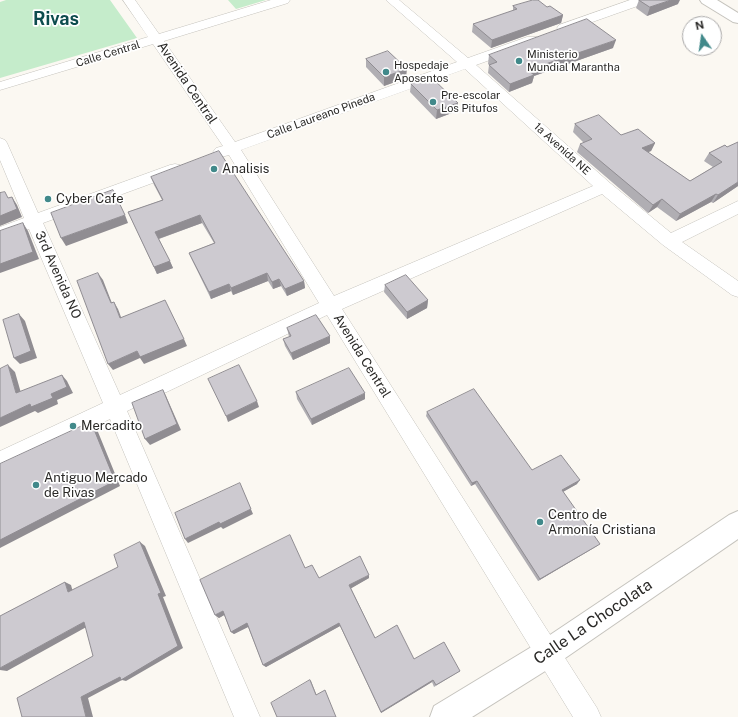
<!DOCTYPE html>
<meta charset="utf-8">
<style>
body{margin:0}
#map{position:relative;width:738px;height:717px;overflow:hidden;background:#fbf8f2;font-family:"Public Sans",sans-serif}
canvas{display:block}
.north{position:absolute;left:682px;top:16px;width:40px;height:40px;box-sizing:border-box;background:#fff;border:1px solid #aaa9a9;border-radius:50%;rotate:347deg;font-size:11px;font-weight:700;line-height:16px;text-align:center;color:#2a2927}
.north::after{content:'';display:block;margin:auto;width:14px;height:18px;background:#41898a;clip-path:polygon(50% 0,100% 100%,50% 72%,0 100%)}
</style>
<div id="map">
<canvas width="738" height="717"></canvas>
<div class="north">N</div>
</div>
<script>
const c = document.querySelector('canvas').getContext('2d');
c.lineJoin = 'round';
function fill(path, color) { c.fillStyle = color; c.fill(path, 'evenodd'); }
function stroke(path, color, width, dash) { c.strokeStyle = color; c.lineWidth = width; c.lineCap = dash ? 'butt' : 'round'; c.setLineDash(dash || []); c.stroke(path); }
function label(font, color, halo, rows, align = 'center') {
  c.font = font + ' "Public Sans",sans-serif'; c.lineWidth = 3.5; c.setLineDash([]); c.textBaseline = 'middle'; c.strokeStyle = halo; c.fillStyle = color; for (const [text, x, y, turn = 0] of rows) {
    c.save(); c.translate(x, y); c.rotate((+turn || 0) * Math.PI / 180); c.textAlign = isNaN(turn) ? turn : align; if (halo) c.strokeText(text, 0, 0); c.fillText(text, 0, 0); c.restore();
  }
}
const green = new Path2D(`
 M6,0h104l27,38 -137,40v-76z
 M228,0h38l-30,9z`);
const street = new Path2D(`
 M123,0h12l24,34 112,-34h19l-2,3 -124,38 71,101 222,-80 -71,-62h13l69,58 59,-21h10l1,3 -1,3 -61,22 134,118 61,50 67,-32v13l-56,28 56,39v16l-6,-2 -69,-50 -61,-51 -260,115 255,399 4,9h-28l-246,-402 -200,96 133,306h-26l-124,-298 -110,52v-20l103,-48 -74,-174 -29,10v-12l24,-9 -24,-58v-22l5,2 2,3 31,70 132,-48 5,-1 5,1 3,4 -3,4 -137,50 77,172 199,-92 -90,-148 -8,2 -5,-1 -3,-4 3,-4 7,-2 -70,-102 -153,46v-8l148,-45zM465,69l128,117 -259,110 -93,-146z
 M630,0h18l-2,3 -79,28h-8l-2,-3 2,-3z`);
const secondary = new Path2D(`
 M700,0h17l21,13v10l-5,-1 -31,-19z
 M738,511v28l-180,124 -86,54h-42l4,-11 104,-63 191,-128z`);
const wall = new Path2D(`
 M639,0l39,4 -31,12 -11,-8z
 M513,6l34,1 16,8 -2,8 -70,25 -19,-16 1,-8 40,-13z
 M613,48l-79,28 -2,7 -23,9 -21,-19 1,-8 -1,-1 1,-9z
 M366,59l40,19 -22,8 -18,-19z
 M411,84l46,27 -21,8 -26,-27z
 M575,124l80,19 -4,8 -3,1 42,29 23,-14 -9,-6 5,-8 16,-8 13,41 -25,17 -2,-1 -35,19 -19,-14 -9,6 -71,-61 3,-8 4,-1 -11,-11z
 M151,177l153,104 1,7 -18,8 -6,-10 -8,3 -5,-8 -35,14 -2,-4 -20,8 -19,-39 -3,-7 25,-10 -12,-20 -43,16 14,29 -16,6 -29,-62 34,-12 -8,-15z
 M385,285l43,15 -1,8 -20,11 -23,-27z
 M287,328l43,15 -37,17 -8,-14 -2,-7 6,-2z
 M296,392l69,7 -53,26 -15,-26z
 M427,412l105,58 45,14 -14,8 34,54 -59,35 -63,-97 -4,2 -45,-70z
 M305,568l14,10h50l-18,10 24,50 39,21 46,12 -26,16 -2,-5 -51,31 -41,-87 -74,41 -3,-2 -15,-38 -14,7 -3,-2 -7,-17 -5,3 -4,-3z`);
const shadedWall = new Path2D(`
 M671,0h9l-2,4 -31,12 3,-9z
 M563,15l-2,8 -70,25 1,-8z
 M616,40l-3,8 -79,28 -2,7 -23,9 1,-8 18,-14z
 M407,69l-1,9 -22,8v-9z
 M458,103l-1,8 -21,8 1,-9z
 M655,143l-4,8 -13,5 4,-8z
 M738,182v4l-25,17 5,-8z
 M716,194l-5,8 -35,19 4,-7z
 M12,197l5,8 5,12 -22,9v-10z
 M662,199l-5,8 -9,6 5,-8z
 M125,215l3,8 -62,23 -5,-8z
 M200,215l2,8 -44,16 -3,-7z
 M23,223l5,8 11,28 -39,14v-9z
 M170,261l3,7 -16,6 -3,-7z
 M98,273l5,7 12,31 -4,-8z
 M267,273l1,8 -35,14 -2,-7z
 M279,279l2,7 -8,3 -1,-7z
 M304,281l1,7 -18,8 -2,-7z
 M229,284l2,7 -20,8 -2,-7z
 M428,300l-1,8 -20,11v-7z
 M114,302l4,7 6,16 -4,-7z
 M19,314l6,7 12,37 -17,6 -6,-6z
 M330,336v7l-37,17 -2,-7z
 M184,339l3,7 -43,18 -4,-6 -27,12 -5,-6 29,-13z
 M8,365l7,7 8,28 -7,-7z
 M62,375l5,6 6,12 -16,7 1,4 -20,9 -3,-2 -35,16v-9l51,-24z
 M163,390l3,6 15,34 -31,15 -5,-6z
 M365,393v6l-53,26 -1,-6z
 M257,401l2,6 -31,15 -2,-6z
 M91,422l5,5 24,59 -120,62v-8z
 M580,480l-3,4 -18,10 3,-4z
 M477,481l-2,3 -4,2 1,-3z
 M242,488l11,26 -30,15 -2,-2 -33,16 -3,-4z
 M140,542l5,4 21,50 -3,1 20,51 -57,33 -4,-1 -34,18 5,19h-7l-5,-20 77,-103z
 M600,544l-3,2 -59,35 2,-2z
 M369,575v3l-19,11 -1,-4z
 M65,582l6,3 3,11 -6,-4z
 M223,611l3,3 -7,4 -4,-3z
 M84,622l6,3 -83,46 -7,-1v-2z
 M247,623l3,3 -16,8 -3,-2z
 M339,623l1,3 -74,41 -3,-2z
 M310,680l1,1 6,15 -1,-1z
 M433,680l-1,2 -51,31v-1z`);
const building = new Path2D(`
 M533,0h5l9,7 3,-1 13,9 -71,25 -19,-16 44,-15 -4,-3z
 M639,0h32l-21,7z
 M587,19l29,21 -88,30 6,5 -24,9 -21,-19 8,-3 -8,-7z
 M388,51l19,18 -23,8 -18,-18z
 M431,77l27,26 -21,7 -26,-26z
 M599,115l22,20 17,-6 17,14 -13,5 48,33 32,-19 -13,-9 16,-8 2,2 11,-5v40l-20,13 -2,-1 -36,20 -18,-15 -9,6 -73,-61 12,-5 -17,-15z
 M219,151l85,130 -19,8 -6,-10 -7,3 -5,-9 -36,15 -2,-4 -20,8 -20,-39 26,-10 -15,-28 -45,17 15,29 -16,6 -26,-55 35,-12 -12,-23z
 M113,190l12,25 -64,23 -10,-25z
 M5,192l3,6 4,-1 5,12 -17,7v-23z
 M23,223l10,29 -33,12v-33z
 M98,273l13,30 3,-1 6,16 45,-18 19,39 -44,18 -3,-6 -29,13 -31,-83z
 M406,275l22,25 -21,12 -22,-27z
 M19,314l12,37 -17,7 -11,-38z
 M316,315l14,21 -39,17 -8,-14 8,-3 -4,-8z
 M8,365l8,28 46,-18 5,12 -16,7 2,4 -22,9 -1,-3 -30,14v-49z
 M239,365l18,36 -31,15 -18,-37z
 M349,368l16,25 -54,26 -15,-27z
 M474,389l58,81 29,-15 19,25 -18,10 38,54 -60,35 -63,-98 -5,2 -45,-71z
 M163,390l14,34 -32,15 -13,-36z
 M91,422l24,59 -115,59v-76z
 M240,483l11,26 -31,15 -1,-2 -34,17 -10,-26z
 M290,535l15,33 7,-3 7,13 41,-22 9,19 -20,10 26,53 22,-13 17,34 30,-17 16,29 -24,14 -3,-5 -52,32 -42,-89 -76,42 -16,-42 -16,9 -8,-21 -8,4 -15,-35z
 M140,542l21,51 -3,1 20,52 -57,34 -1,-3 -39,20 5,20h-64l-5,-19 76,-42 -9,-34 -84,46v-52l65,-34 3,10 50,-25 -4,-12z
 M310,680l6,15 9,-5 11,27h-59l-6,-14z`);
const markers = [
 [519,61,4,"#41898a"],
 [386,72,4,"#41898a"],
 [433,102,4,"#41898a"],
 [214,169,4,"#41898a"],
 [48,199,4,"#41898a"],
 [73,426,4,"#41898a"],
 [36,485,4,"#41898a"],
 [540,522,4,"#41898a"]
];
const farStreetnames = [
 ["Calle Central",108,54,-17],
 ["Calle Laureano Pineda",321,116,-20],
 ["1a Avenida NE",562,149,42]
];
const farPoinames = [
 ["Ministerio",527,55],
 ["Mundial Marantha",527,68],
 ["Hospedaje",394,66],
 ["Aposentos",394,79],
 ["Pre-escolar",441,96],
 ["Los Pitufos",441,109]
];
const streetNames = [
 ["Avenida Central",187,83,56],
 ["3rd Avenida NO",58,275,66],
 ["Avenida Central",362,356,58]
];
const poiNames = [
 ["Analisis",222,169],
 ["Cyber Cafe",56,199],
 ["Mercadito",81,426],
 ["Antiguo Mercado",44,478],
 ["de Rivas",44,493],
 ["Centro de",548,515],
 ["Armonía Cristiana",548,530]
];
const nearStreetnames = [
 ["Calle La Chocolata",593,622,-34]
];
const farTownnames = [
 ["Rivas",56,19]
];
fill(green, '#c5eccb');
stroke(street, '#c5c3bd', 1);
stroke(secondary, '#c5c3bd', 2);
fill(street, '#fff');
fill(secondary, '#fff');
fill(wall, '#b0aeb3');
fill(shadedWall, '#908d92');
fill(building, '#cdcad0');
stroke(building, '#908d92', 1);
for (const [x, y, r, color] of markers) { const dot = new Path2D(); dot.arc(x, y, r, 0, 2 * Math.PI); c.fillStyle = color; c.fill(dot); stroke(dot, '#fff', 1.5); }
label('11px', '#2a2927', '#fff', farStreetnames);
label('11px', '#2a2927', '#fff', farPoinames, 'left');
label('13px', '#2a2927', '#fff', streetNames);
label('13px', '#2a2927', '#fff', poiNames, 'left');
label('16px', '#2a2927', '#fff', nearStreetnames);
label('bold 18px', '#0d4c4e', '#fff', farTownnames);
</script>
